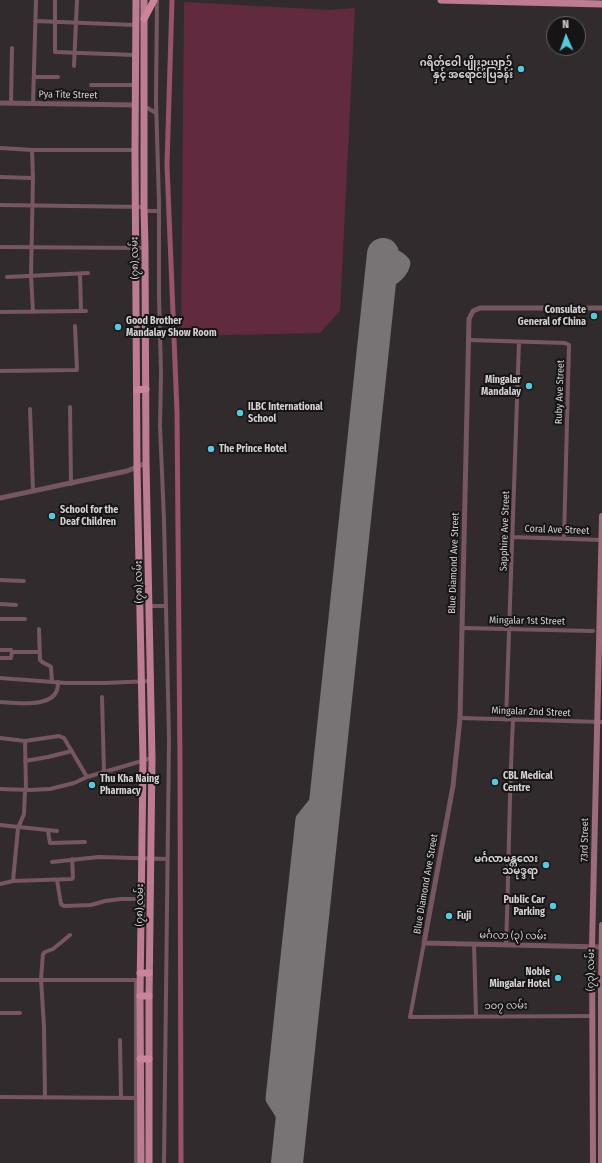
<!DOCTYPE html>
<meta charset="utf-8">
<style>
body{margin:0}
#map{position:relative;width:602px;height:1163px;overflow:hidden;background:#312b2d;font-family:"Fira Sans Condensed",sans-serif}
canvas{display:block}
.north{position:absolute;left:546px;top:16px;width:40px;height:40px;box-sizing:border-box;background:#171415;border:1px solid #636061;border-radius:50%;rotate:358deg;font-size:11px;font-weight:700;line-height:16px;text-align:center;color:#d4d1d2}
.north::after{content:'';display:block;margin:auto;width:14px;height:18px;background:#54cadc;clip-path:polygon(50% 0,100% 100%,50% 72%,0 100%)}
</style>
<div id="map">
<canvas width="602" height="1163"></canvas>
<div class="north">N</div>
</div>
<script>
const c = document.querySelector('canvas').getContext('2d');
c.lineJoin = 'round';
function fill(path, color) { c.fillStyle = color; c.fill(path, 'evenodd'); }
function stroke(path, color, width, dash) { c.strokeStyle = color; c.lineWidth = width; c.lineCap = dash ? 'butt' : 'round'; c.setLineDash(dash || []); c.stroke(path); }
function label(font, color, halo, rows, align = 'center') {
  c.font = font + ' "Fira Sans Condensed","Noto Sans Myanmar",sans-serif'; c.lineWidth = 4; c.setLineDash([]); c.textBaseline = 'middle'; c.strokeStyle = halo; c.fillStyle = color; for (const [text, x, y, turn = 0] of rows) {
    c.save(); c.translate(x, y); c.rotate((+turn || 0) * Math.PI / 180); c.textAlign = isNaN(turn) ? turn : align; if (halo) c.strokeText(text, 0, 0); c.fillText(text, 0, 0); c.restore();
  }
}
const green = new Path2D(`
 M184,2l145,8 26,-2 -15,303 -20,22 -139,3z`);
const canal = new Path2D(`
 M172,0l-5,165 10,247 3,352 1,399`);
const taxiway = new Path2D(`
 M380,287c9,-6 22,-12 24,-24 -7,-8 -11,-8 -21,-9
 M290,1127l-18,-28 11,-105 19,-175 24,-30`);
const runway = new Path2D(`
 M287,1163l96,-909`);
const minor = new Path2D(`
 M55,0v52l80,3
 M157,0l-1,101 3,101v95l2,76 -1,53 4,94 5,219 -5,424
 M35,21l100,4
 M74,66l3,-66
 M34,77h24
 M91,85h44
 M11,103l1,-55
 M33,104l3,-104
 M144,106l12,7
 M0,148l32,2h103
 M32,150l1,28 -2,97 2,37
 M0,177l33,1
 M0,205l144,2
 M144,211h15
 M0,247l145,1
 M80,274l1,37
 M7,277l81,-4
 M0,312l86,-1
 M469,340l96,3 4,2 -5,193
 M0,371l77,-1 -2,-44
 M70,407l1,77
 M30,409l3,82
 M512,537l90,3
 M0,580l24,1
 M0,604l16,1
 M150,606h15
 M0,619h25
 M462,628l131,3
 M39,629l1,31c3,4 8,4 11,7l1,15
 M0,650h11l1,2h28
 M0,658h11l1,-6
 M0,678l66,5h39l46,-2
 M102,697l2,75
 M0,702c14,1 46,5 55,-8 3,-4 3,-8 3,-12
 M460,718l142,4
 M506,720l13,-378
 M0,738l25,3 34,-5 5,2 23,39
 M25,741l1,49
 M25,761l23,-4 24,-6
 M0,789l30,1 20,-1 24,-6 13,-6 65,-19
 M0,825l57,6
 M48,831l2,12 35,-1
 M52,862l47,-5 68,2
 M57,880l4,24 3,2 27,-1 14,-4 16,-2h20
 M13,881l5,-53 6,-14 1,-24
 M0,884l13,-3 59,-2 1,-2 -1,-18
 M424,943l-14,74 183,-1
 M474,944l2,72
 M506,945c3,-75 3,-150 7,-225
 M0,980h138
 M136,980v183
 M0,1013h20
 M120,1040l1,58
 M0,1097l138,1
 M45,1098l-1,-71 -3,-48 2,-25 2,-2 8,-3 17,-14`);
const tertiary = new Path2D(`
 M0,103l135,2
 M0,498l127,-27 19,-8
 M601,947l-177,-4 29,-157 7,-68 9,-399 4,-8 7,-3h122`);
const secondary = new Path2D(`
 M593,1163l-1,-216 10,-431
 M601,1163v-177l1,-61`);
const primary = new Path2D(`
 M136,0l-1,150 2,318 6,292 -3,236 1,167
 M144,0v207l1,41 1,215 6,295 -3,242v163
 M441,0l161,4`);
const trunk = new Path2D(`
 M144,19l10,-19
 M136,335l10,-1
 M137,390l9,-1
 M140,973h9
 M140,996h9
 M140,1059h9`);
const markers = [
 [521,69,4,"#54cadc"],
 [594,316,4,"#54cadc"],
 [118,327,4,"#54cadc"],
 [529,386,4,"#54cadc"],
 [240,413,4,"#54cadc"],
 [211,449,4,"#54cadc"],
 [52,516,4,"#54cadc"],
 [495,782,4,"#54cadc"],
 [92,785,4,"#54cadc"],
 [546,865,4,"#54cadc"],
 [553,906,4,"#54cadc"],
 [449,916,4,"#54cadc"],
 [558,978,4,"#54cadc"]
];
const poiNames = [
 ["ဂရိတ်ဝေါ ပျိုးဥယျာဉ်",513,63,"right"],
 ["နှင့် အရောင်းပြခန်း",513,75,"right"],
 ["Consulate",586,310,"right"],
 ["General of China",586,322,"right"],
 ["Good Brother",126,321],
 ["Mandalay Show Room",126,333],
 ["Mingalar",521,380,"right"],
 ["Mandalay",521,392,"right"],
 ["ILBC International",248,407],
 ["School",248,419],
 ["The Prince Hotel",219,449],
 ["School for the",60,510],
 ["Deaf Children",60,522],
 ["CBL Medical",503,776],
 ["Centre",503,788],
 ["Thu Kha Naing",100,779],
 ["Pharmacy",100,791],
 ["မင်္ဂလာမန္တလေး",538,859,"right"],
 ["သမုဒ္ဒရာ",538,871,"right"],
 ["Public Car",545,900,"right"],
 ["Parking",545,912,"right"],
 ["Fuji",457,916],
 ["Noble",550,972,"right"],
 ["Mingalar Hotel",550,984,"right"]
];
const streetNames = [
 ["Pya Tite Street",68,95,1],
 ["(၇၈) လမ်း",135,258,-91],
 ["Ruby Ave Street",560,392,-88],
 ["Coral Ave Street",557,530,2],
 ["Sapphire Ave Street",505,531,-88],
 ["Blue Diamond Ave Street",454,563,-88],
 ["(၇၈) လမ်း",139,582,-91],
 ["Mingalar 1st Street",527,621,1],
 ["Mingalar 2nd Street",531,712,2],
 ["73rd Street",585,840,-89],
 ["Blue Diamond Ave Street",426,884,-80],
 ["(၇၈) လမ်း",140,905,-89],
 ["မင်္ဂလာ (၃) လမ်း",513,936,1],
 ["(၇၃) လမ်း",591,970,-89],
 ["၁၀၇ လမ်း",506,1006,-1]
];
fill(green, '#612a3e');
stroke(canal, '#99526b', 5);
stroke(taxiway, '#787476', 13);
stroke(runway, '#787476', 32);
stroke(minor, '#76565f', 4);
stroke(tertiary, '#76565f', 5);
stroke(secondary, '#9e6c7b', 6);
stroke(primary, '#bd7c91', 7);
stroke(trunk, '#cb849a', 7);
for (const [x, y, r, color] of markers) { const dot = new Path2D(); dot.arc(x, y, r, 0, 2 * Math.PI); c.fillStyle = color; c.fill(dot); stroke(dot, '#171415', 1.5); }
label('bold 10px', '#d4d1d2', '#171415', poiNames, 'left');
label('10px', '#d4d1d2', '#171415', streetNames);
</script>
